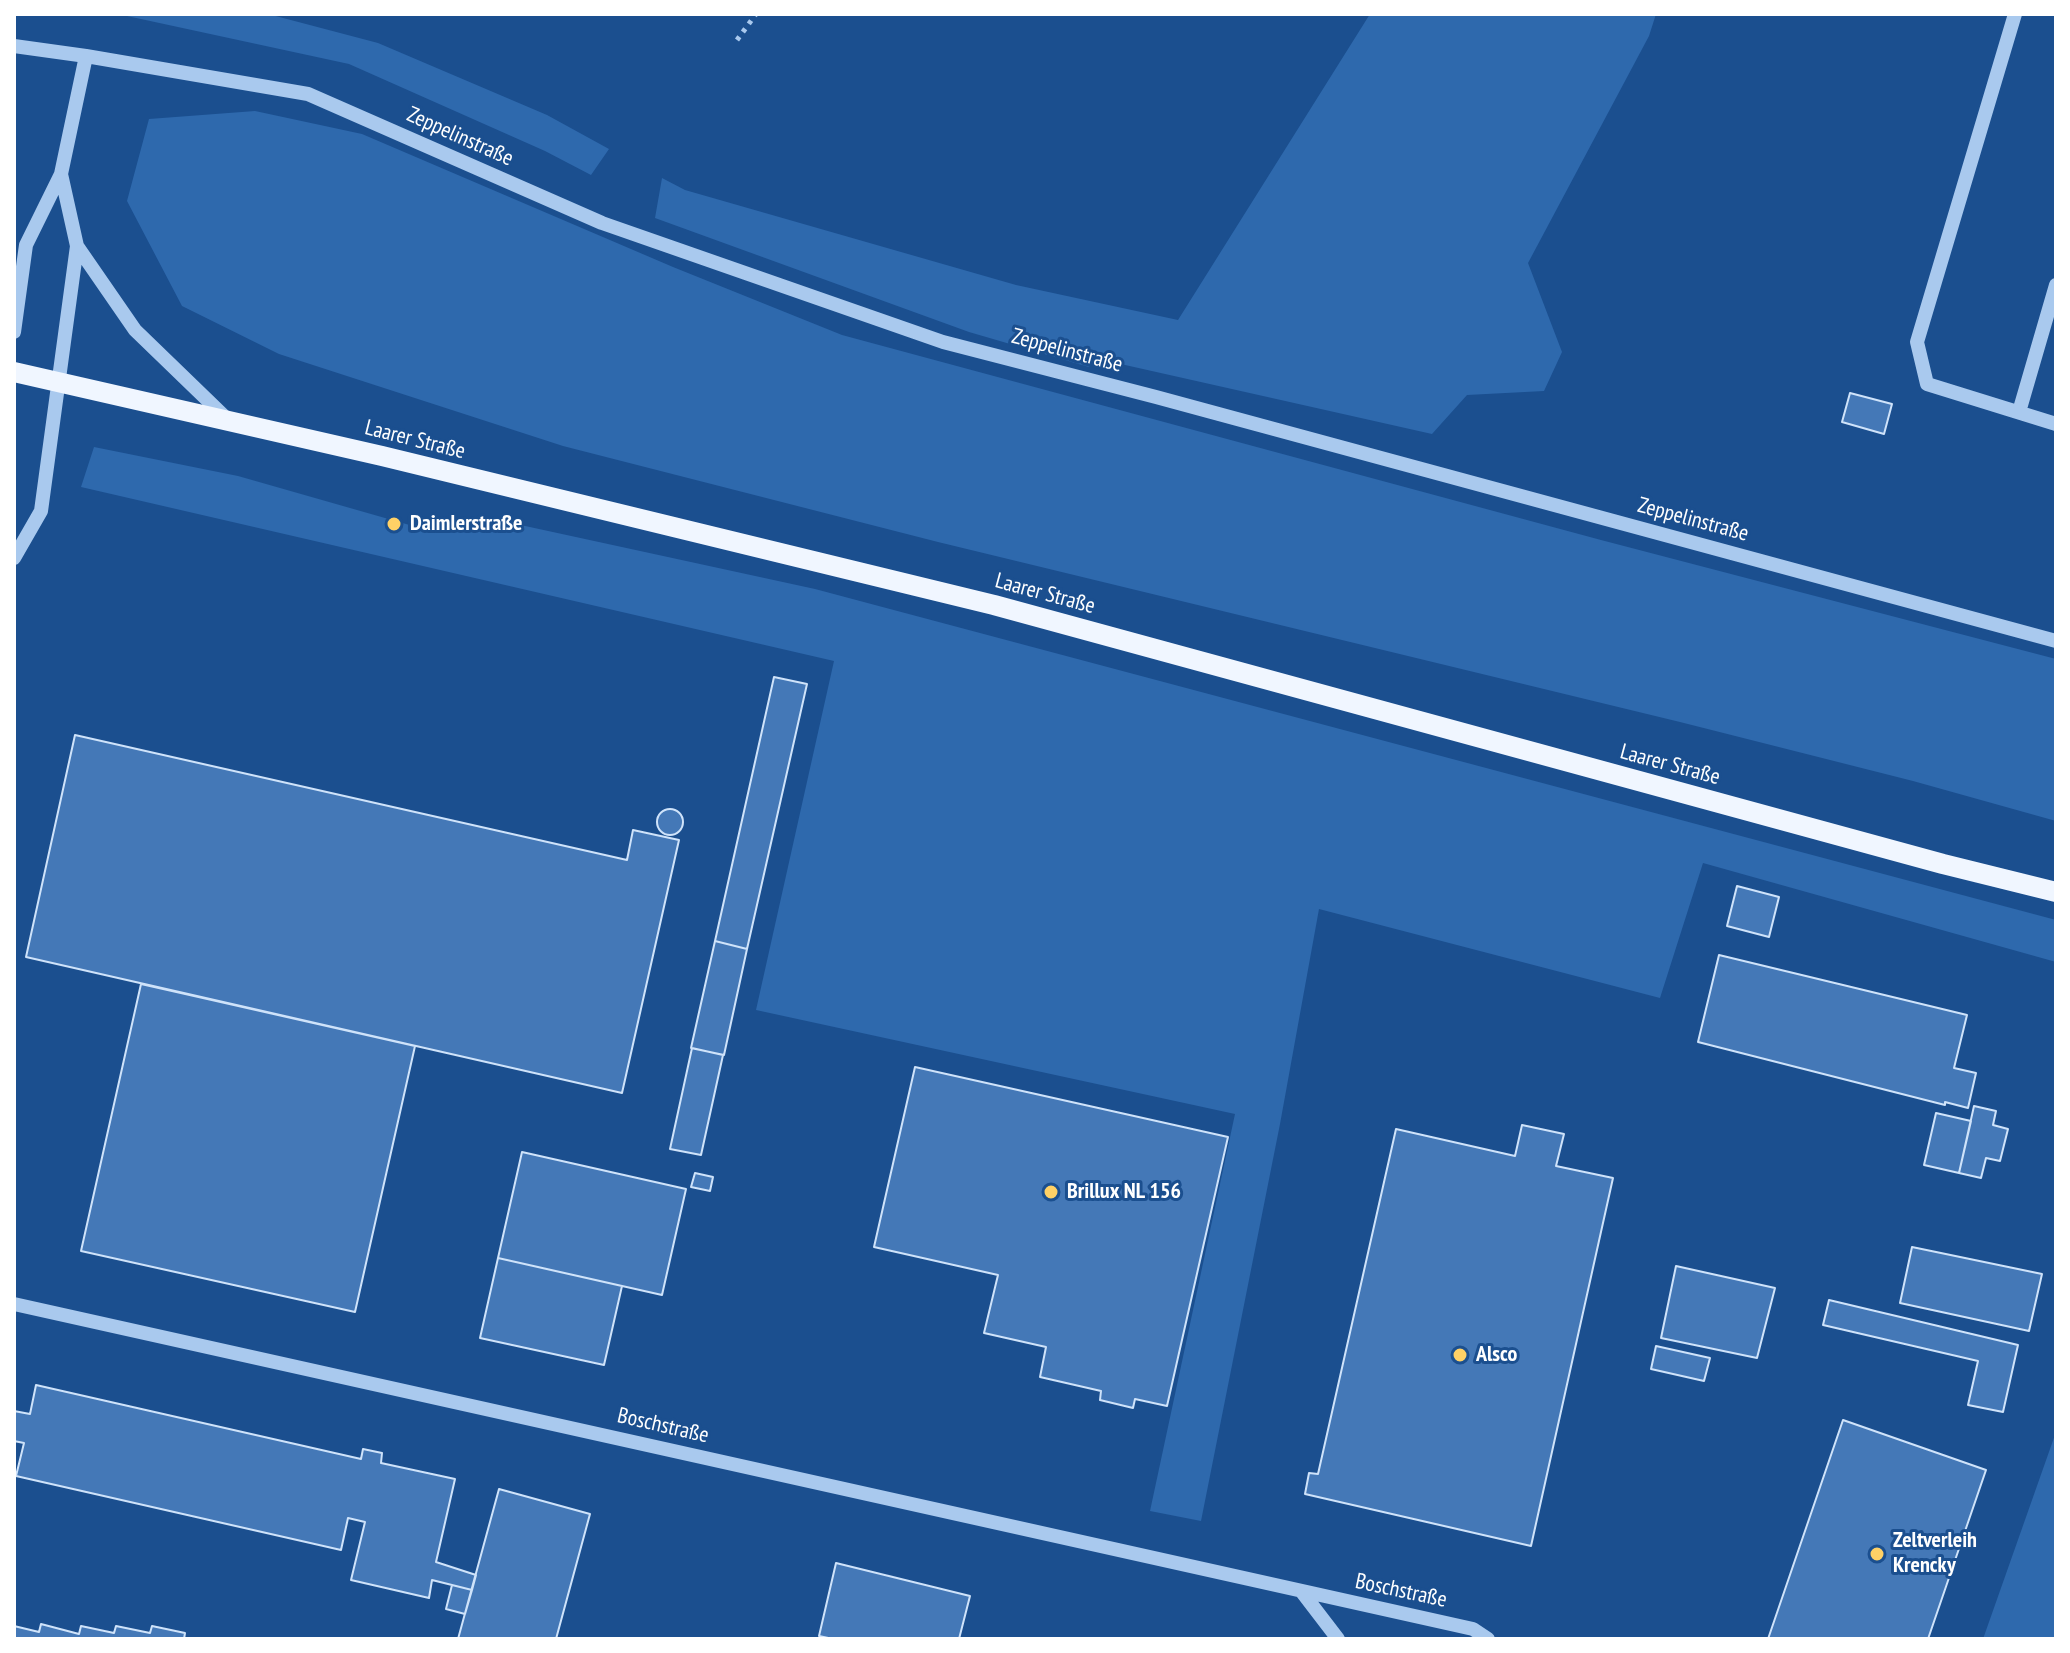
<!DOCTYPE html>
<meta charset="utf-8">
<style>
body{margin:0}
#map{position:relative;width:2070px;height:1653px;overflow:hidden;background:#1b4f8f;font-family:"PT Sans Narrow",sans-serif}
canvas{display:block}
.frame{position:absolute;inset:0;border:16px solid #fff;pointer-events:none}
</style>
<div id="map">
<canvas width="2070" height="1653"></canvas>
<div class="frame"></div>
</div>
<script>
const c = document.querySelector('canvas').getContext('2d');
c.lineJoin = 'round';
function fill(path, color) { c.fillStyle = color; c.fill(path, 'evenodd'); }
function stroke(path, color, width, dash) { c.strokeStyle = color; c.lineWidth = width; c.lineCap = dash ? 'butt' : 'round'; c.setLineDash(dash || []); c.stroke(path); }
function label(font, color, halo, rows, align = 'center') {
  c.font = font + ' "PT Sans Narrow",sans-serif'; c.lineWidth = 6; c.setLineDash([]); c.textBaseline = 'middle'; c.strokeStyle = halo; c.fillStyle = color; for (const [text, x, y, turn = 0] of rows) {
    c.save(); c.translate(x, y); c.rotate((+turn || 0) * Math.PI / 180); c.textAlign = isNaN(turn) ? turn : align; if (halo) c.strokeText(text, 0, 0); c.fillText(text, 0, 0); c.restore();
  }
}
const green = new Path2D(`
 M102,14h166l110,29 169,72 62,34 -18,26 -46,-24 -196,-87 -222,-48z
 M1370,14h286l-7,22 -121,227 34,89 -18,39 -77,4 -35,39 -338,-76 -5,9 -120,-35 -314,-114 7,-40 23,12 331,95 162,35z
 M255,111l107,23 311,133 169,68 759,205 455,119v162l-143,-40 -233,-59 -742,-180 -375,-96 -284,-92 -97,-48 -55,-105 22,-82z
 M94,447l144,29 189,54 89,-6 299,65 1241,331v42l-353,-99 -43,135 -341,-89 -39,215 -79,397 -51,-10 85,-397 -479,-104 78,-349 -753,-174z
 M2056,1432v207h-73z`);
const building = new Path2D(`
 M1850,393l42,11 -8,30 -42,-12z
 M774,677l33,7 -60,265 -32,-8z
 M75,735l552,125 6,-30 46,10 -57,253 -596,-136z
 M657 822a13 13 0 1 1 26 0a13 13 0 1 1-26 0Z
 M1737,886l42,11 -10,40 -42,-11z
 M715,941l32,8 -23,106 -33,-7z
 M1719,955l248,60 -13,53 22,5 -8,35 -23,-6v3l-247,-63z
 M141,984l274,62 -60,266 -274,-61z
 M692,1048l31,7 -22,100 -31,-6z
 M915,1067l313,70 -61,269 -32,-7 -2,9 -33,-8 1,-9 -61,-14 6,-30 -62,-14 14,-58 -124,-28z
 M1974,1106l22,5 -3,14 15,4 -8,32 -14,-3 -5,20 -22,-5z
 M1936,1113l35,8 -12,52 -35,-8z
 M1522,1125l42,9 -8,32 57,12 -82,368 -226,-52 4,-21 9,1 78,-345 119,27z
 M522,1152l164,37 -24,106 -164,-37z
 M695,1173l18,4 -3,14 -19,-4z
 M1912,1247l130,27 -13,57 -129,-28z
 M498,1258l124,28 -18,79 -124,-27z
 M1676,1266l99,22 -18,70 -96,-20z
 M1829,1300l189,45 -15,67 -35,-7 10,-44 -155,-36z
 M1656,1346l54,12 -6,23 -53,-12z
 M36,1385l325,74 2,-10 19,4 -1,10 74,16 -19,83 40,13 -4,15 -40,-10 -3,18 -78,-18 14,-58 -17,-4 -7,32 -325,-74 8,-33 -10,-2v-30l16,3z
 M1843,1420l143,50 -58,169h-160z
 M499,1489l91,25 -34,125h-98z
 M836,1563l134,33 -11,43h-126l-14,-3z
 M452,1585l20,5 -7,24 -19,-5z
 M41,1624l38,10 2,-8 33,7 2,-7 34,7 2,-7 33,7 -1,6h-170v-13l25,6z`);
const path = new Path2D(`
 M737,40l19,-26`);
const minor = new Path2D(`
 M2015,14l-98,328 10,42 129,40
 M14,46l72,10 222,38 294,129 341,119 213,55 900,244
 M77,246l58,84 92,89
 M14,332l12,-87 35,-71 25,-118
 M2019,412l37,-127
 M14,558l27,-47 36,-265 -16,-72
 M14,1304l1459,325 15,10
 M1302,1592l36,47`);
const major = new Path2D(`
 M14,372l368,84 612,149 949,259 113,28`);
const markers = [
 [394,524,8,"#ffd166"],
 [1051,1192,8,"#ffd166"],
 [1460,1355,8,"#ffd166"],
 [1877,1554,8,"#ffd166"]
];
const streetNames = [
 ["Zeppelinstraße",460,137,24],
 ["Zeppelinstraße",1067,351,15],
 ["Laarer Straße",415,440,14],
 ["Zeppelinstraße",1693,520,15],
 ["Laarer Straße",1045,594,15],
 ["Laarer Straße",1670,765,15],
 ["Boschstraße",663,1426,13],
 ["Boschstraße",1401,1591,12]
];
const poiNames = [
 ["Daimlerstraße",410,524],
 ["Brillux NL 156",1067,1192],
 ["Alsco",1476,1355],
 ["Zeltverleih",1893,1541],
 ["Krencky",1893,1566]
];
fill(green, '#2e69ad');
fill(building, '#4478b7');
stroke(building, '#cfe3fa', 2);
stroke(path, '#a9c9ee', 5, [4, 6]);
stroke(minor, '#a9c9ee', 14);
stroke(major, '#f0f6ff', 20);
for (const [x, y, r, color] of markers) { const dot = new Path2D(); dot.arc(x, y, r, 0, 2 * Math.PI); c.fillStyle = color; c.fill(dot); stroke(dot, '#1b4f8f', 3); }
label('22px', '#fff', '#1b4f8f', streetNames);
label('bold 22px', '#fff', '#1b4f8f', poiNames, 'left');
</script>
